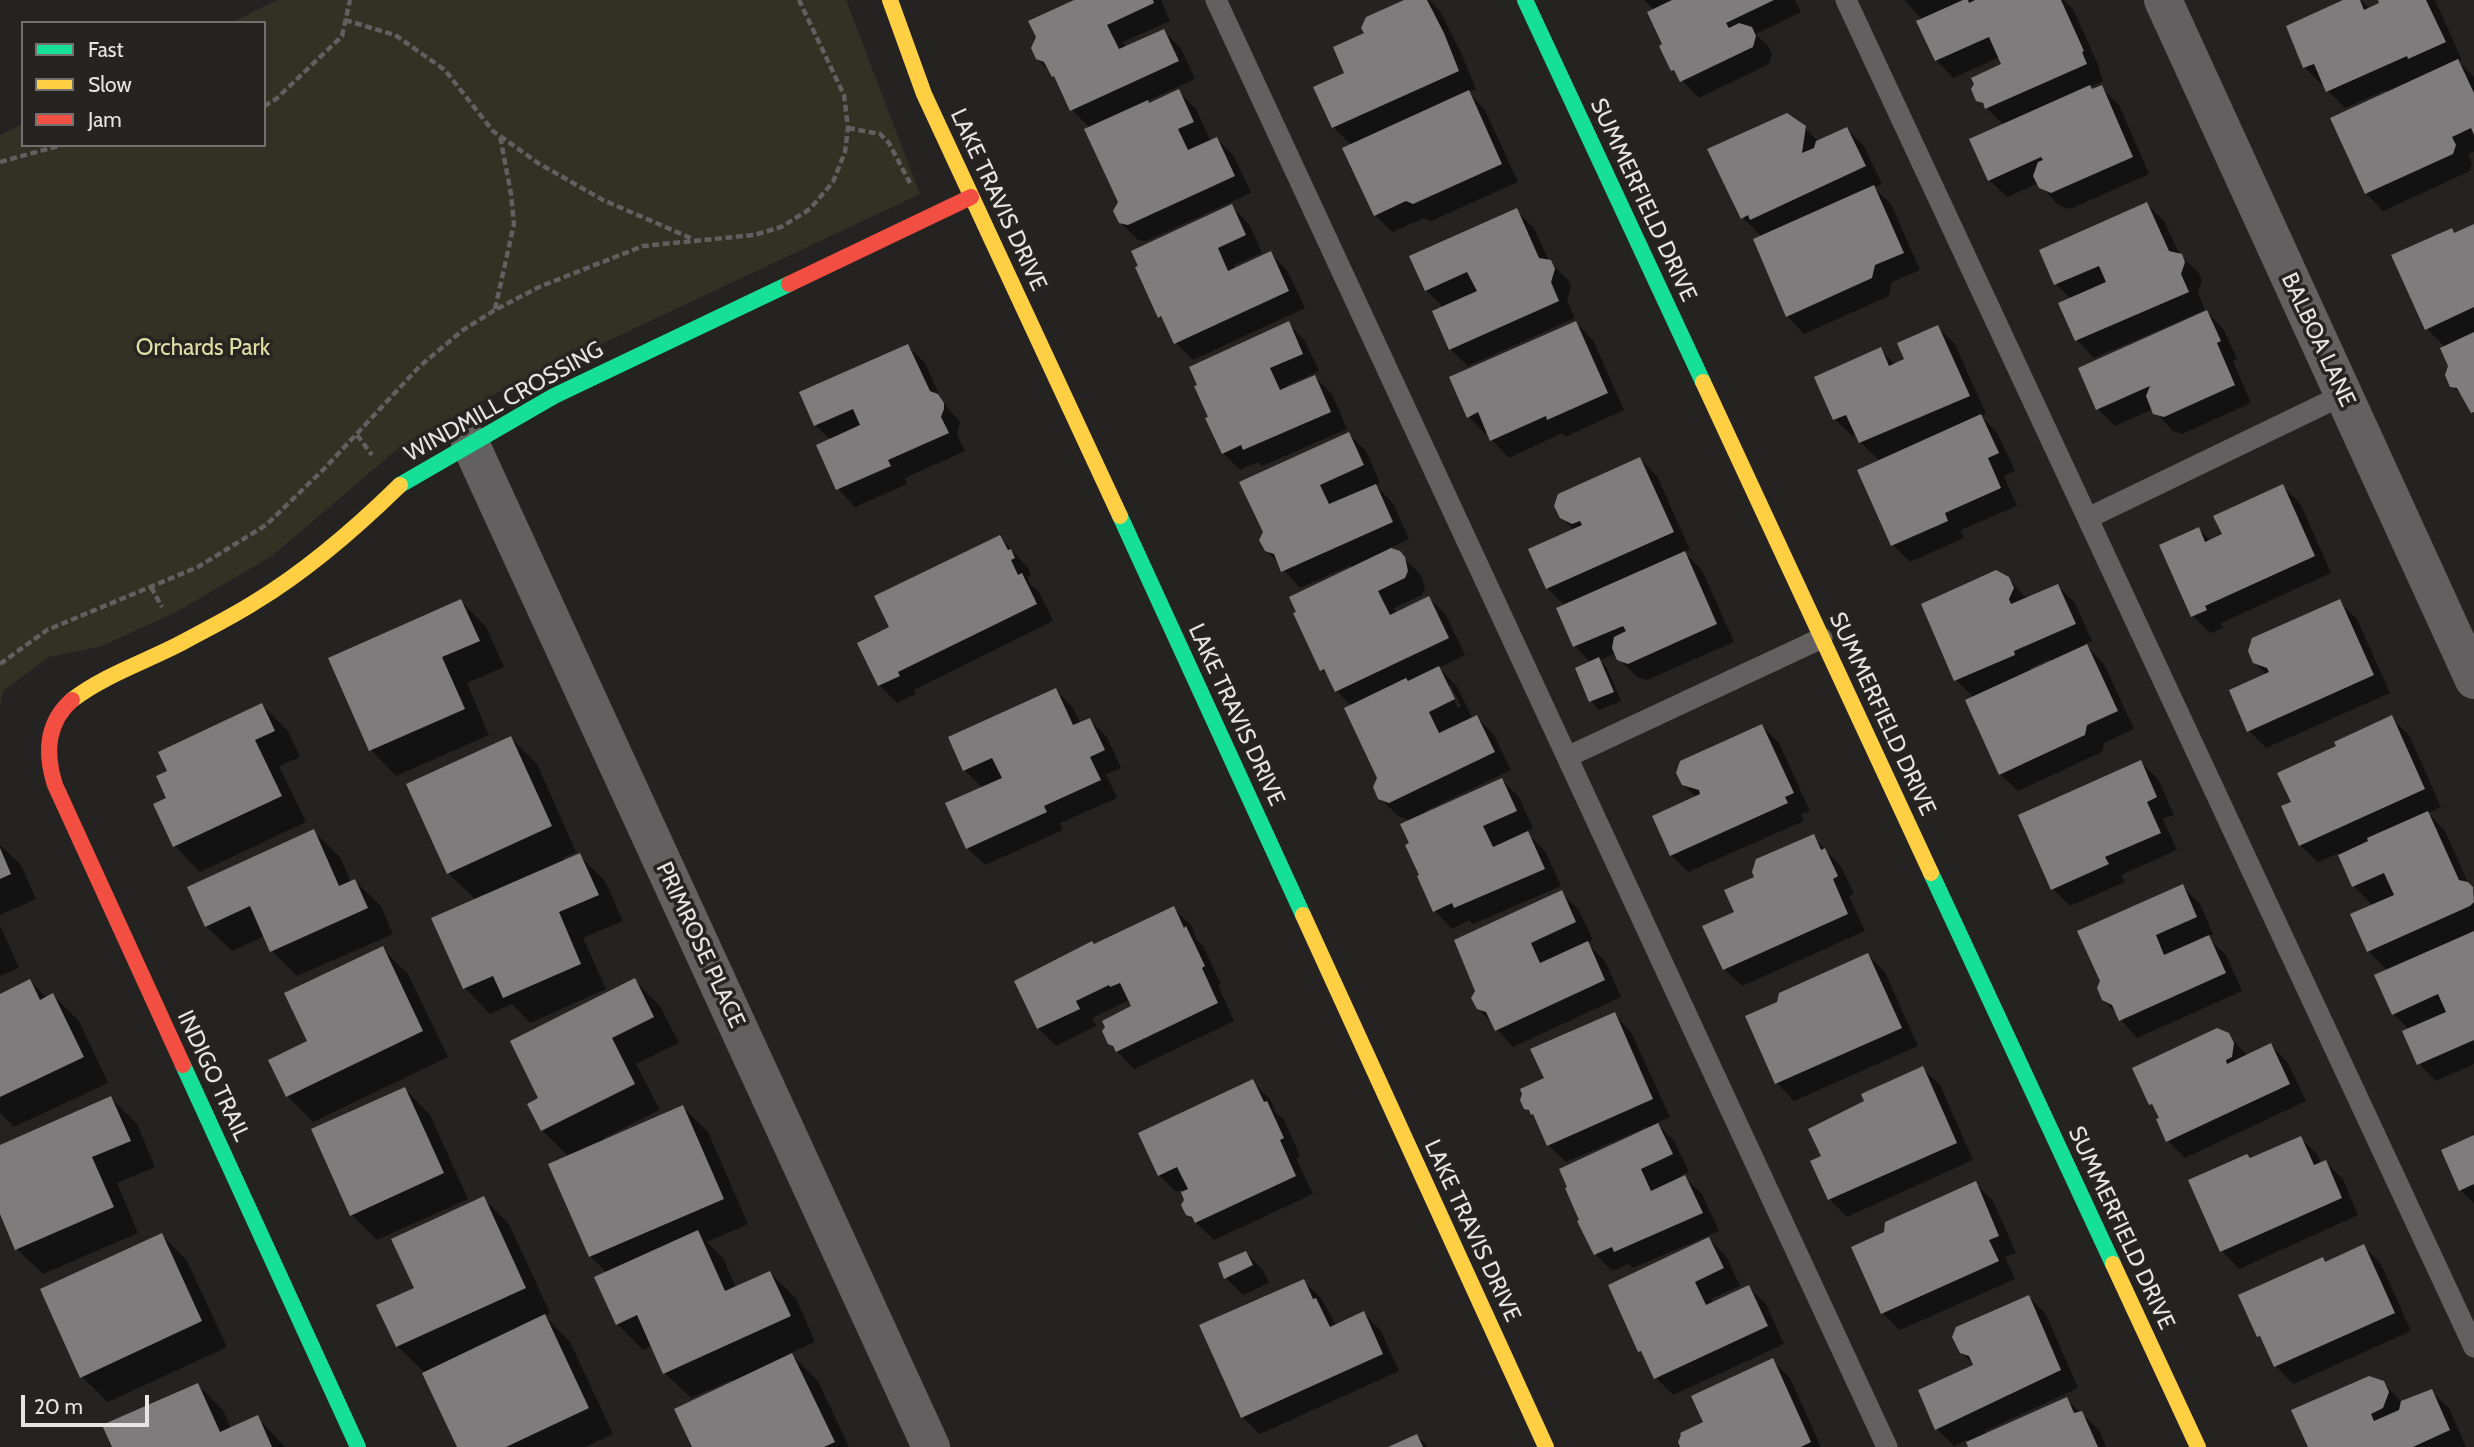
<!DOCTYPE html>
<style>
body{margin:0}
#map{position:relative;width:2474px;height:1447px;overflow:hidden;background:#252322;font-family:Cabin,sans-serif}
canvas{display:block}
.legend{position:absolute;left:21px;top:21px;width:245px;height:126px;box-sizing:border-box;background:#262321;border:2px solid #73716f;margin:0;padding:9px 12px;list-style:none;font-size:21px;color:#e7e5e4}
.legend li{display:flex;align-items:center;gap:14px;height:35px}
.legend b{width:35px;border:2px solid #73716f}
.scale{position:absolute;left:21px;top:1395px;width:128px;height:32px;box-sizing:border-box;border:4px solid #e7e5e4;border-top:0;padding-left:9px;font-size:21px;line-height:24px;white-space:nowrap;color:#e7e5e4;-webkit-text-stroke:5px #262321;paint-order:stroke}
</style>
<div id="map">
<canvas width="2474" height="1447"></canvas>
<ul class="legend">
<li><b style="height:9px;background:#16e098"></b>Fast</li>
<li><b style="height:9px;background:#ffcf43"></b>Slow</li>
<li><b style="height:9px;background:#f24e42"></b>Jam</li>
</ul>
<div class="scale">20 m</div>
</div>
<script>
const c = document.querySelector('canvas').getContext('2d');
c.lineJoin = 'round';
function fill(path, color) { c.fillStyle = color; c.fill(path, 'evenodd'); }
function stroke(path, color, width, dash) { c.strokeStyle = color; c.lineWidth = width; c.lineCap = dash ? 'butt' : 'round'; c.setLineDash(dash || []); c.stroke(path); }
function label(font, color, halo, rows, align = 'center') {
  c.font = font + ' Cabin,sans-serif'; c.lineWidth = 7; c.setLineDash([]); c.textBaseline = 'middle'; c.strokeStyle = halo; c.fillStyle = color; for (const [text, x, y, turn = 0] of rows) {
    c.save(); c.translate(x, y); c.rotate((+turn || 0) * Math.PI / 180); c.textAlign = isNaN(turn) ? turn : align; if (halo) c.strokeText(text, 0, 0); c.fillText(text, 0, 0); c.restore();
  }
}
const green = new Path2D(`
 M278,0h568l74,194 -423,199 -102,58 -123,105 -94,55 -76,35 -53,11 -46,34 -3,15v-571l23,-11v21h241v-122h-33z`);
const shadow = new Path2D(`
 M1078,0h83l9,21 -47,21 3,6 37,-17 18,17 14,31 -48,22 3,3 28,-13 18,18 15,33 6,-3 17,17 17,37 -105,48 -8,-1 -18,-18v-19l-30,-75 -18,-18 -13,-28 -22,-24z
 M1408,0h21l11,11 21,42 15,36 -8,3 17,18 33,72 -87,39 -7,-3 -32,14 -17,-17 -23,-69 -19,-19 13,-53 20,-40z
 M1644,0h151l6,12 -45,22 13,13 3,7 -3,10 -70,34 -27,-28 -18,-60z
 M1905,0h159l9,9 27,60 -1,1 4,11 -13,6 4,3 7,-3 18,18 30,69 -79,35 -12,-4 -20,-22 -31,14 -18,-17 15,-55 -26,-25 26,-35 -4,-8 -47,21 -17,-18 -14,-40z
 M2347,0h14l9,9 11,-5 -1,-4h55l27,60 -4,1 16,16v75l-6,2 4,10 -2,7 -87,40 -17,-18 22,-100 -2,-3 -41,18 -17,-17 -4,-7 -2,1 -18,-18z
 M1805,128l13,13 29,-12 17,17 18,38 -8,4 17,16 29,66 -28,12 -3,14 -85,38 -17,-18 -25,-79 -19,-19z
 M2147,204l17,17 16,34 19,18 3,7 -4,13 7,17 -111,48 -17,-18 -6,-41 -15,-15z
 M1232,207l17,17 13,29 -28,12 2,4 34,-16 17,17 18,38 -112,52 -17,-17 -9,-19 -7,-7z
 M1516,211l18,17 15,33 19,19 3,7 -4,13 8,18 -107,48 -18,-17 -6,-41 -18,-18z
 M2474,226v188l-11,-18 -11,-10 -2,-20 -5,-19 -18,-18 25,-99 4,4z
 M2207,312l17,18 13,29 -4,2 18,42 -69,31 -9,-3 -20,-22 -38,17 -17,-17z
 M1288,323l17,18 14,30 -33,15 1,3 28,-12 17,17 15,35 -85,37 -4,-4 -18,8 -17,-17z
 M1576,323l17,17 31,70 -59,27 -3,-4 -53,25 -17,-18 -4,-8 -3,2 -17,-18z
 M1938,327l17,17 31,70 -5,2 17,18 17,37 -11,5 13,30 -56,24 3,8 -54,24 -17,-17 -13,-84 -20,-19 -3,-8 -5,2 -17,-17 45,-70 16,16 10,-5z
 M908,346l17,17 17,38 18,21 -3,13 8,16 -60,27 2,6 -52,23 -17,-18 -20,-43 13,-6 -16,-15z
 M1349,434l17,17 14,32 -5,2 18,18 16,36 -21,10 11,4 18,18 4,5 4,10 -3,9 -28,13 3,5 32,-15 17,17 19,40 -26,13 17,17 17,34 4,-2 17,18 17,35 -86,41 1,3 76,-34 17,17 14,31 -7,4 19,19 16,35 -88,38 -4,-4 -17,9 -17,-18 -16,-34 2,-1 -10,-32v-23l-13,-5 -18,-18 -1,-20 -28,-72 -14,-15 -6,-12 -9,-9 30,-101 -1,-4 -51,23 -34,-38zM1447,686h4l10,20 -3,2z
 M1640,459l17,17 33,74 -6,2 18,18 32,72 -87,38 -10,-3 -18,-18 -3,-6 -16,7 7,8 14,33 -22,9 -8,-9v-38l-16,-17 -17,-37 7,-3 -18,-18 27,-58 -13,-13z
 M2282,486l18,17 31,70 -110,50 2,5 -13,5 -17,-17 6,-87 12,12 14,-6z
 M1000,537l28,31 3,7 -4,2 3,7 9,8 14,29 -139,69 2,4 -19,9 -18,-18 12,-57z
 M2008,578l19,21 31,-13 17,17 17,38 -7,3 19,20 30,65 -30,14 -2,9 -84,39 -18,-17 -26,-76 -18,-18zM2050,659l2,3 -21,10 -1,-4z
 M461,601l25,26 18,40 -37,16 22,52 -93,41 -25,-26 -40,-91z
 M2339,601l18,18 33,74 -124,55 -17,-17 18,-56 -13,-13z
 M1056,690l17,18 8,16 9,-4 17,17 14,31 -15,6 11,24 -57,25 3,7 -78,35 -18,-17 16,-60 -19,-18z
 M262,705l26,26 12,26 -21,9 27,56 -106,50 -25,-26 -20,-41 14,-6v-27z
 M2391,718l18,17 32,72 -13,6 17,18 25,56 4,3v174l-38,17 -17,-17 -9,-34 -17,-16 -5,-43 -20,-20 5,-45 -19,-20 -15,-33 -21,9 -18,-17 -7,-42 45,-56z
 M1762,726l17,17 31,68 -9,3 3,7 -116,51 -17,-17 25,-58 -13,-13z
 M511,738l26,26 39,88 -13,6 2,3 14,-6 26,26 18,40 -40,17 23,51 -76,34 -18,-19 -22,10 -25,-26 11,-88 -28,-27z
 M2141,762l17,17 16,36 -11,4 14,31 -56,25 4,7 -55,24 -17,-17z
 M314,832l26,25 11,25 4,-1 26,25 12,28 -96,42 -25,-25 -7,-15 -33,15 -26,-25z
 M1813,836l29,32 12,26 -5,2 16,35 -123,55 -18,-17 32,-91z
 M0,845l21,20 15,34 -36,16z
 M2182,886l18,18 13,30 -6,3 19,18 16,36 -105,47 -34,-39z
 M1561,893l18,17 14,30 -6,3 18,18 16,36 -108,50 -35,-39z
 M1173,908l18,17 6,15 6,6 18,38 -3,1 16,36 -100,48 -25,-26 25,-36 -2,-4 -5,-2 -35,17 4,8 -40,20 -18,-18 -22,-46z
 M0,925l19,43 -19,8z
 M382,948l26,26 40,83 -135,65 -26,-26 -17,-35 40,-19z
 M1868,955l17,17 33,74 -124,55 -17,-18 1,-80z
 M634,980l26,26 19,37 -43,21 24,46 -56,28 2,3 77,-34 25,25 40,92 -41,18 16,16 13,30 34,-15 26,25 19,44 -25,11 28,28 31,66h-155l38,-64 -1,-3 -40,18 -26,-25 -13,-28 -9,5 -26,-26 -10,-51 -17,-17 -21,-99 -27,-27 -12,-26 10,-5z
 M30,981l17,17 6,-3 26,26 29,62 -94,44 -14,-14v-117z
 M1614,1014l17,18 39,85 -14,6 19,19 14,30 -7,3 20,19 17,37 -86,37 -5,-4 -16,7 -17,-17 55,-125 -1,-3 -83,36 -18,-17 -10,-24 -12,-13 20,-29z
 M2228,1035l20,21 23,-11 17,18 18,38 -121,57 -17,-17 -7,-22 -10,-15z
 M1922,1068l18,17 33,75 -126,57 -18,-18 -6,-42 43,-56z
 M1252,1081l18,18 6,14 8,7 16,36 -4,2 17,36 -99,46 -27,-26 -1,-14 -4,-10 -6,2 -17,-17z
 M405,1089l25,26 38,84 -91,41 -25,-25z
 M111,1098l26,26 18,43 -38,16 21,50 -95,41 -26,-25 -17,-39v-63z
 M2474,1137v66l-14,-13z
 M2300,1138l18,17 3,9 4,-2 18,17 15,36 -119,54 -17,-18 29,-91z
 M1975,1183l18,18 23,52 -11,4 10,22 -115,51 -18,-17 3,-80z
 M483,1198l26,26 41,89 -5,3 25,26 43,92 -28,13h-126l-35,-75 -27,-26 20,-58z
 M162,1235l25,26 40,86 -119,55 -26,-25z
 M1709,1239l17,17 14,30 -29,13 2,5 35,-17 18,17 18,40 -111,51 -17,-17 -9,-19 -7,-8z
 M2363,1246l18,18 30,67 -118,53 -17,-18 -12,-24 -5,-6 64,-77 4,4z
 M1246,1253l17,17 6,13 -26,12 -17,-17z
 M1303,1281l18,17 16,28 27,-13 17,18 18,40 -139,63 -18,-17z
 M2029,1297l17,17 32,74 -93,43 1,3 80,-35 33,31 7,17h-136l-3,-7 -13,6 -17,-17 38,-63 -14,-14z
 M1772,1360l18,18 31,69h-139z
 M2383,1382l19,21 29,-12 18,17 17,39h-156z
 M198,1385l25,25 8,19 26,-12 28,30h-171z
 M1417,1436l11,11h-36z`);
const building = new Path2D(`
 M1074,0h79l1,3 -47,22 12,24 45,-20 15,32 -109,50 -16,-35 -2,1 -8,-15 -8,-3 -5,-11 5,-11 -8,-16z
 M1404,0h23l17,33 15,38 -127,57 -19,-41 31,-14 -11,-26 31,-14 -3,-5 5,-11z
 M1672,0h102l-48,23 3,5 10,-5 13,4 4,9 -3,11 -73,35 -6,-12 -3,1 -12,-25 3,-2 -15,-32z
 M1963,0h5l1,3 6,-3h86l23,51 -2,1 5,12 -102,45 -2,-6 -7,-2 -5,-12 3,-5 -3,-6 30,-14 -12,-27 -54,24 -19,-40z
 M2343,0h17l4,10 15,-7 -1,-3h48l20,42 -38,17 -1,-3 -81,36 -12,-28 -11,4 -17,-42z
 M2458,59l16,34v42l-3,-7 -19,9 4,8 -3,9 -88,40 -35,-76z
 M2090,85l2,4 10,-4 31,72 -82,36 -12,-5 -6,-12 5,-14 5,-2 -2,-3 -53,24 -19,-42z
 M1179,89l15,33 -16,7 10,21 29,-13 18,39 -107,49 -9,-2 -6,-12 5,-9 -34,-73 64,-29 1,3z
 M1469,90l33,74 -89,40 -7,-3 -32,15 -32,-68z
 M1787,113l19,13 -4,27 12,-5 2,-7 31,-14 19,39 -116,54 -2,-5 -7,4 -34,-70z
 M1874,185l30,68 -29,12 -3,13 -86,39 -33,-78z
 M2147,202l22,49 13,3 3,8 -4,12 8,18 -114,49 -17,-38 48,-21 -7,-16 -45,19 -15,-35z
 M1232,204l14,31 -28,13 10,23 43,-20 18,40 -115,53 -13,-28 -3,2 -23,-51 3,-1 -7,-15z
 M1517,208l22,50 12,2 4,9 -4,13 8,19 -110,49 -17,-39 45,-20 -10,-19 -42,19 -16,-35z
 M2474,224v83l-49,23 -34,-75 61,-27 2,5z
 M2207,310l14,31 -4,2 18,42 -71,32 -11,-3 -7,-18 4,-10 -54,24 -18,-42z
 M1289,321l14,33 -33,14 10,22 35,-15 16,37 -88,38 -2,-5 -19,9 -17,-36 3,-1 -14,-31 3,-1 -8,-18z
 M1576,321l32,72 -61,27 -1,-4 -56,25 -12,-29 -11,6 -18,-41z
 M1938,325l32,71 -111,47 -13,-28 -13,5 -19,-43 67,-30 8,19 15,-7 -7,-16z
 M2474,332v80l-3,1 -14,-25 -7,-1 -5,-12 3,-9 -8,-18z
 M908,344l22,47 8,3 6,9v6l-3,8 8,16 -61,27 3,6 -55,24 -20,-45 44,-20 -7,-16 -39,17 -15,-34z
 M1981,414l18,39 -11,5 13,30 -56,25 3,8 -57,25 -34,-76z
 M1349,432l15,33 -44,20 9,19 47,-20 17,38 -112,50 -7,-18 -9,-3 -6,-11 4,-8 -24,-50z
 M1640,457l34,75 -128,57 -18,-40 54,-24 -2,-4 -8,3 -12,-6 -6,-12 4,-12z
 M2283,484l32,72 -110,50 2,4 -16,7 -32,-72 40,-18 6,15 17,-8 -9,-18z
 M1000,535l8,15 3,-1 4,9 -4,2 7,15 4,-2 15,31 -139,68 2,4 -22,10 -21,-43 32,-16 -15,-31z
 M1391,548l9,3 5,6 3,14 -3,7 -27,13 12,24 39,-19 20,42 -114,54 -11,-23 -4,2 -27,-58 3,-1 -7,-15z
 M1685,551l32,73 -89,40 -11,-4 -5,-12 2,-11 12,-6 -3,-5 -50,21 -17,-39z
 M1996,570l13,7 5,11 -5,11 2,5 47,-20 18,40 -62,27 1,4 -61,26 -33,-77z
 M461,599l19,42 -38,16 23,52 -96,42 -41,-93z
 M2340,599l34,76 -127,57 -18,-42 40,-18 -2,-4 -14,-5 -5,-12 4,-13z
 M2087,644l31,67 -31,14 -2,10 -86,40 -34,-75z
 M1599,657l15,35 -25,10 -14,-34z
 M1439,666l16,33 -26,13 10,21 38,-18 18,37 -106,51 -11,-4 -5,-12 4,-9 -33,-70 62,-30 2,3z
 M1056,688l17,37 17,-7 15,32 -15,7 11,23 -57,26 3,6 -81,37 -21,-46 57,-25 -10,-20 -29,13 -15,-34z
 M262,703l13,28 -20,9 27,56 -109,51 -20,-43 13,-6 -10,-22 11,-5 -9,-19z
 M2392,715l33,74 -126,57 -18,-40 10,-4 -14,-29 59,-27 -2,-4z
 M1762,724l32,69 -9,4 3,6 -118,53 -18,-40 48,-22 -1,-4 -17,-5 -6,-12 4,-12z
 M511,736l41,90 -105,48 -41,-90z
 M2141,760l16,37 -10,5 14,31 -56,24 4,7 -58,26 -33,-75z
 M1502,778l15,33 -34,15 10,21 35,-16 17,38 -91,39 -2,-5 -19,9 -16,-36 2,-1 -14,-30 4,-2 -9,-19z
 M2428,811l31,69 9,2 5,5 1,15 -4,4 -103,46 -17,-38 44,-19 -10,-22 -32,14 -14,-32 30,-14 -1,-3z
 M314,829l25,57 16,-7 13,29 -98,44 -20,-46 -45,21 -18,-40z
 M1814,834l7,16 4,-2 13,28 -5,3 15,35 -125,56 -21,-44 32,-14 -10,-22 30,-13 -2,-5 4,-13z
 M0,848l11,26 -11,5z
 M580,853l19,42 -40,17 22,52 -78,34 -10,-22 -30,13 -32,-71z
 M2183,884l14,33 -41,18 8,20 45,-20 17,38 -107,48 -7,-16 -10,-5 -5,-12 3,-7 -23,-50z
 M1562,890l14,32 -45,21 9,20 48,-22 17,39 -110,51 -9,-19 -9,-3 -6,-11 4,-7 -21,-51z
 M1174,906l10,22 2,-2 19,40 -3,2 16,35 -102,49 -3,-6 -5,-2 -6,-13 3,-4 -3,-6 29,-15 -11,-23 -10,4 -1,-2 -33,16 4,8 -43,20 -23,-48 78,-40 2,3z
 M2474,931v109l-57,25 -15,-34 44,-19 -8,-18 -46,21 -18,-40z
 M383,946l40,85 -137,66 -18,-37 39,-19 -23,-48z
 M1868,953l34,75 -127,56 -30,-68 32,-14 2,-9z
 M635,978l19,39 -42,21 23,46 -94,47 -14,-27 11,-6 -28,-57z
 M30,979l10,21 13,-7 31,64 -84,40v-103z
 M1615,1012l38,87 -106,47 -14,-32 -2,1 -2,-5 -5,-1 -4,-9 2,-6 -2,-5 24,-11 -14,-29z
 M2217,1028l12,5 5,10 -2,14 -6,3 1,4 44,-21 19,41 -124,58 -10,-23 3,-1 -7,-14 -3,1 -17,-37z
 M1923,1066l34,77 -129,57 -18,-39 11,-5 -13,-27 56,-28 -3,-7z
 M1253,1079l11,23 3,-1 17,37 -4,2 16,36 -101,47 -3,-6 -6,-2 -5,-10 3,-5 -3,-8 7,-3 -11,-22 -19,9 -20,-43z
 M405,1087l39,86 -94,43 -39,-87z
 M111,1096l20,45 -39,16 22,50 -99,43 -15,-36v-69z
 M683,1105l41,94 -135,58 -41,-93z
 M1658,1123l15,31 -32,15 10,22 34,-16 18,38 -89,39 -2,-5 -18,8 -17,-34 2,-1 -14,-32 2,-1 -8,-18z
 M2474,1135v49l-15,7 -18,-41z
 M2301,1136l13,29 12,-5 16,38 -122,54 -32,-72 59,-26 3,4z
 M1976,1181l23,55 -10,4 10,21 -118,53 -30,-67 33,-15 1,-10z
 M484,1196l42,92 -130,59 -20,-42 38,-17 -23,-49z
 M698,1230l27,61 45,-20 21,45 -128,58 -26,-59 -21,10 -22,-48z
 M162,1233l40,88 -122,57 -40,-89z
 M1709,1237l15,31 -29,14 11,23 43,-20 19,41 -114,53 -13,-28 -3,1 -30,-67z
 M2364,1244l31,69 -121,54 -14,-31 -3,1 -19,-42 85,-38 2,5z
 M1246,1251l7,14 -29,14 -6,-16z
 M1304,1279l9,20 3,-1 14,29 34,-16 19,43 -142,64 -42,-93z
 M2029,1295l32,75 -126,60 -17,-40 55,-25 -4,-9 -9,-3 -8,-16 4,-10z
 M545,1314l44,94 -83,39h-49l-35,-74z
 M792,1353l43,89 -11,5h-132l-18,-38z
 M1773,1358l38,84 -10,5h-121l-2,-5 3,-7 -1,-2 23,-11 -12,-26z
 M2369,1376l15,5 5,11 -6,16 -12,6 3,7 25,-11 2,-9 31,-12 18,41 -37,17h-105l-17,-37z
 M198,1383l22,49 38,-17 14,32h-160l-10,-22z
 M2067,1397l7,16 8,-2 16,36h-130l-2,-5z
 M1417,1434l6,13h-35z`);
const path = new Path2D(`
 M345,20l50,15 50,35 48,61 45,32 65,37 90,39
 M264,106l12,-7 66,-63 8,-36
 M848,128l32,6 9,9 21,40
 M0,162l62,-17
 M495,309l19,-85 -3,-30 -11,-58
 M357,435l15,20
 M151,587l11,20
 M0,664l47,-34 151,-63 68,-42 58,-56 95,-102 44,-37 32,-20 44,-23 104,-41 111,-11 27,-8 29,-18 23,-27 12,-30 3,-24 -4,-33 -45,-95`);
const lane = new Path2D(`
 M1216,0l671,1447
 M1846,0l628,1347
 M2088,518l255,-123
 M1567,757l255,-119`);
const street = new Path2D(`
 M2163,0l311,680
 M470,443l461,1004`);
const fast = new Path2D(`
 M1525,0l178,382
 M400,485l154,-89 235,-112
 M1120,516l183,399
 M1931,873l182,391
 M183,1065l175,382`);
const slow = new Path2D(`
 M890,0l34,94 196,422
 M1703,382l228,491
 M72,700c34,-26 76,-39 113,-59 24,-13 48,-25 70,-39 53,-32 101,-74 145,-117
 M1303,915l243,532
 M2113,1264l85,183`);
const jam = new Path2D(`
 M789,284l182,-87
 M72,700c-26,23 -27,54 -17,85l128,280`);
const streetNames = [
 ["LAKE TRAVIS DRIVE",998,200,65],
 ["SUMMERFIELD DRIVE",1643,200,65],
 ["BALBOA LANE",2318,340,65],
 ["WINDMILL CROSSING",504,402,-29],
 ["SUMMERFIELD DRIVE",1882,714,65],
 ["LAKE TRAVIS DRIVE",1236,715,65],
 ["PRIMROSE PLACE",700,945,65],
 ["INDIGO TRAIL",213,1076,65],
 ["SUMMERFIELD DRIVE",2121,1228,65],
 ["LAKE TRAVIS DRIVE",1472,1231,65]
];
const parkNames = [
 ["Orchards Park",203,348]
];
fill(green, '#313224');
fill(shadow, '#0007');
fill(building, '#7e7c7c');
stroke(path, '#616060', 4.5, [7, 3.5]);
stroke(lane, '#626060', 21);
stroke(street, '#626060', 38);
stroke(fast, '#16e098', 16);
stroke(slow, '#ffcf43', 16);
stroke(jam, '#f24e42', 16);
label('23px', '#e7e5e4', '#262321', streetNames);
label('23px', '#dce0a5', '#262321', parkNames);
</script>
